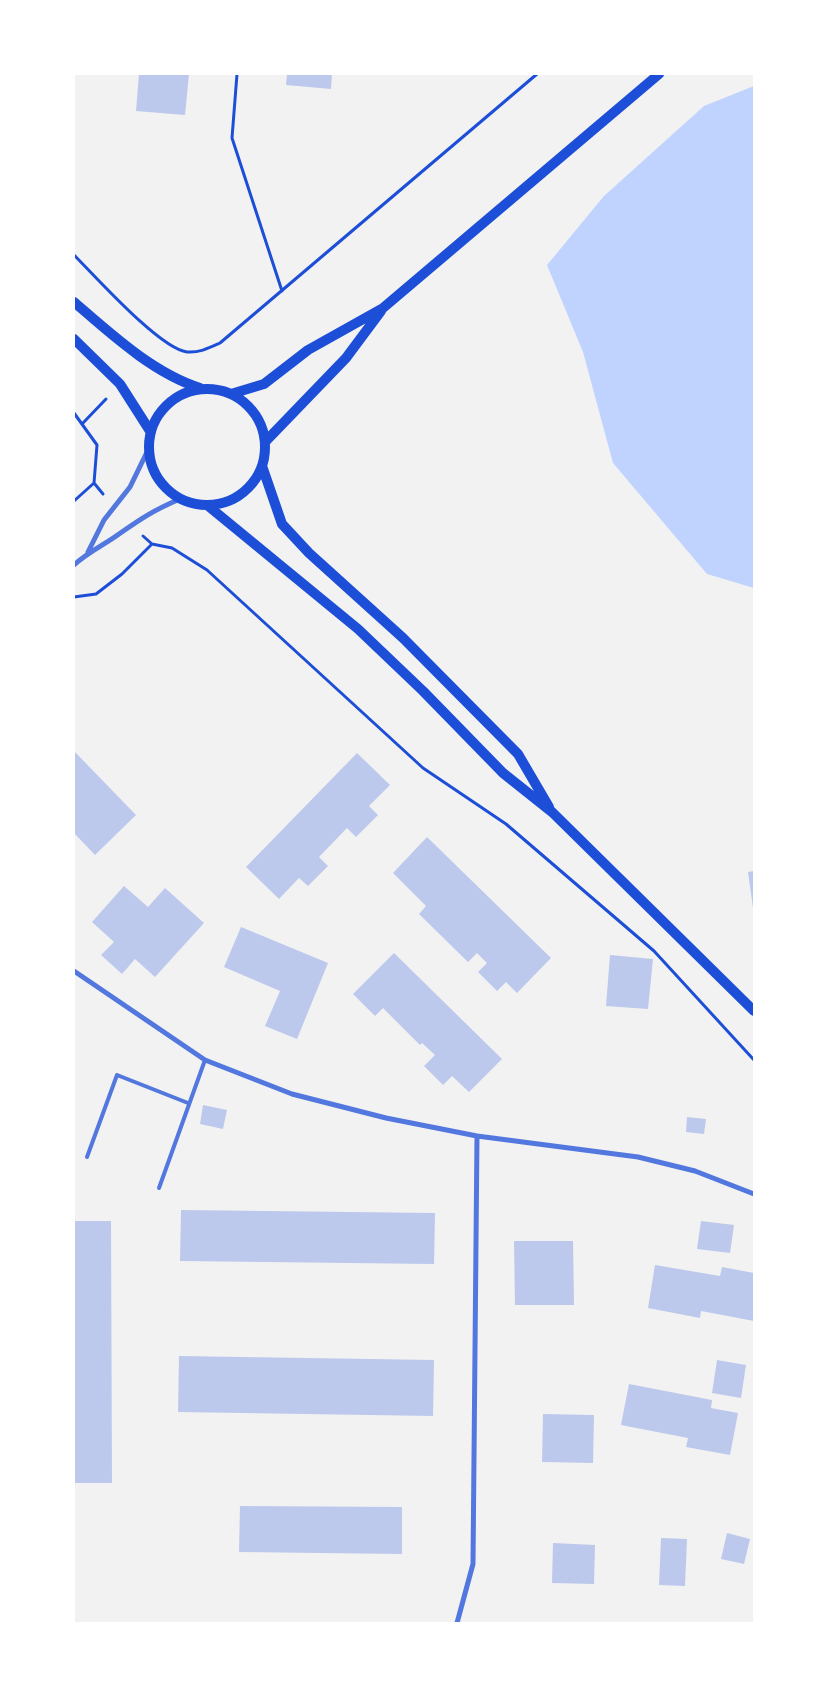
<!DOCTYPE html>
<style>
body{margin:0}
#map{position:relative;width:828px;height:1697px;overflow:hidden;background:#f2f2f2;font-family:Rubik,sans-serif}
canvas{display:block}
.frame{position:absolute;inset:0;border:75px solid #fff;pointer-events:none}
</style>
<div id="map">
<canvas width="828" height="1697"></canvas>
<div class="frame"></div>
</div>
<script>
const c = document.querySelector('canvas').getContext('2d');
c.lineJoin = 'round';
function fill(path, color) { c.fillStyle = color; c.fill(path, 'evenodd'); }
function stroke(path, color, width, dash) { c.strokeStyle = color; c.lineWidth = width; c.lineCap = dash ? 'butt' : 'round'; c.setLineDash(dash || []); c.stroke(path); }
const water = new Path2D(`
 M754,86v502l-47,-14 -94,-111 -30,-111 -36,-87 57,-69 100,-90z`);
const building = new Path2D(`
 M139,74h50l-4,41 -49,-4z
 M287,74h45l-1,15 -45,-4z
 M74,751l62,64 -41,40 -21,-22z
 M357,753l33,32 -21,21 9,9 -22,22 -9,-9 -28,29 9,9 -20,20 -9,-8 -20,21 -33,-32z
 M427,837l124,121 -34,35 -11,-11 -9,9 -19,-19 9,-9 -10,-10 -9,9 -49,-48 7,-8 -33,-33z
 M754,871v37h-1l-5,-36z
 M124,886l24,21 17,-19 39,35 -49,54 -20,-18 -13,15 -21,-19 13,-13 -22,-20z
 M241,927l87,36 -31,76 -32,-13 15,-35 -56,-24z
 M394,953l108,106 -33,33 -17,-16 -9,9 -19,-19 11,-11 -13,-12 -2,2 -37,-37 -8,8 -22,-22z
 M610,955l43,4 -5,50 -42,-3z
 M203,1105l24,5 -4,19 -23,-5z
 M687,1117l19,2 -2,15 -18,-2z
 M181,1210l254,3 -1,51 -254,-3z
 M74,1221h37l1,262h-38z
 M701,1221l33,4 -4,28 -33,-4z
 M514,1241h59l1,64h-59z
 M655,1265l65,11 2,-9 32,6v48l-53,-10 -1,7 -52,-10z
 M179,1356l255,4 -1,56 -255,-4z
 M717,1360l29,5 -5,33 -29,-5z
 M629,1384l83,16 -1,8 27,5 -8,42 -44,-8 2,-9 -67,-13z
 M543,1414l51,1 -1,48 -51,-1z
 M240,1506l162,1v47l-163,-2z
 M727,1533l23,6 -6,25 -23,-5z
 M661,1538l26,1 -2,47 -26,-1z
 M553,1543l42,2 -1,39 -42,-1z`);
const path = new Path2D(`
 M237,74l-5,64 50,153
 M74,255c21,21 86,94 113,97 12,1 22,-4 33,-9l317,-269
 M74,413l23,32 -3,38 9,11
 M83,423l23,-24
 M74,501l20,-18
 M143,536l9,8 20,4 35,22 216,198 83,56 148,127 100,109
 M74,597l22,-3 26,-20 30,-30`);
const service = new Path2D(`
 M87,1157l30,-82 71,28
 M159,1188l46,-128`);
const minor = new Path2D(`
 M88,552l16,-32 26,-33 18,-37
 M74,565c14,-13 30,-20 45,-31 23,-16 35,-24 61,-35
 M74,971l131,89 87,34 94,24 91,18 161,21 57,14 59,23
 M457,1623l16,-59 4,-428`);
const secondary = new Path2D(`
 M74,302c37,32 79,71 126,86
 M74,339l46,45 30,47
 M149 447a58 58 0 1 1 116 0a58 58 0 1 1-116 0Z
 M231,394l33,-10 44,-34 75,-42 276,-234
 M265,442l81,-84 35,-47
 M262,466l20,58 27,29 94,85 115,116 31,53
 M207,505l151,124 65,62 80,82 49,39 202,199`);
fill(water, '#bfd3fe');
fill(building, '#bdc9ec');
stroke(path, '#1d4ed8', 3);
stroke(service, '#5277de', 4);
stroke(minor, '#5277de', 5);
stroke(secondary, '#1d4ed8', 10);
</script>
